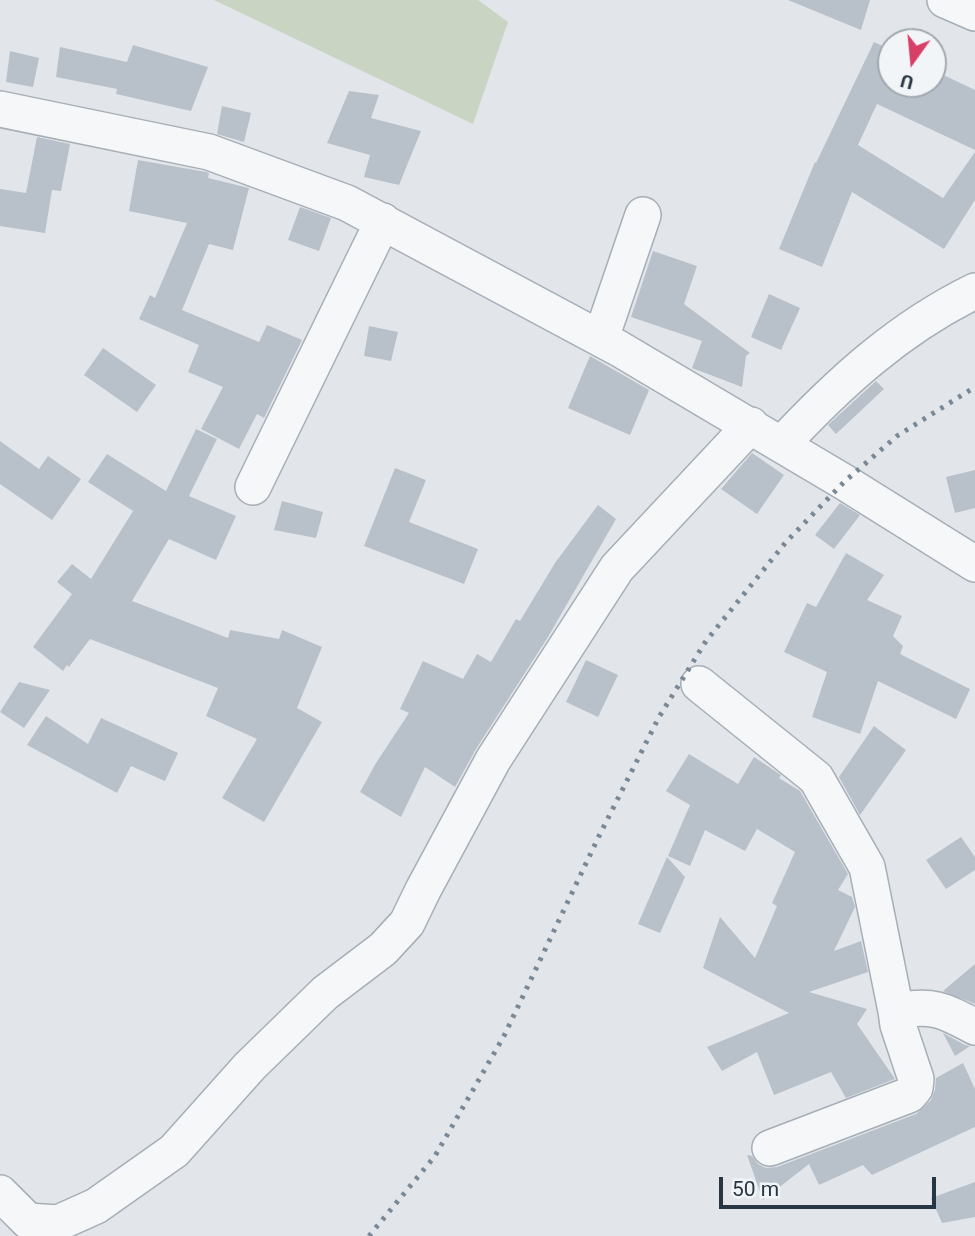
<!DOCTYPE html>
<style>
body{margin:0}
#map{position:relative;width:975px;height:1236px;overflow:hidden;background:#e2e6eb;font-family:Roboto,sans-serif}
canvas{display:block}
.north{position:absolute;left:877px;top:28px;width:70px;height:70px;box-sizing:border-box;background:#f2f5f8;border:2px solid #a1a9b0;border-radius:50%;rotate:195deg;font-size:19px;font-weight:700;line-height:28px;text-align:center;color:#283644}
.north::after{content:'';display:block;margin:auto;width:24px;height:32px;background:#d73f67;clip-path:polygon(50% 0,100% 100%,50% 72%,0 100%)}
.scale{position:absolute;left:719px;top:1177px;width:217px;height:32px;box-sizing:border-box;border:4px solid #283644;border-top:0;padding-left:9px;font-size:21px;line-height:24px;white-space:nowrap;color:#283644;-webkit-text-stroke:5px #f2f5f8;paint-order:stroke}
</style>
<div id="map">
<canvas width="975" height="1236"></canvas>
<div class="north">U</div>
<div class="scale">50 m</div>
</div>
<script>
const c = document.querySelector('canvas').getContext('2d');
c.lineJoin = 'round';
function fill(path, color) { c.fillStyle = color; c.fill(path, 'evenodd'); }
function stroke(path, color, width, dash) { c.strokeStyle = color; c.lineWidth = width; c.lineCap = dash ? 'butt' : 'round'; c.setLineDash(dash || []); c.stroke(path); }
const green = new Path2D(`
 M214,0h264l30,22 -35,102z`);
const building = new Path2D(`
 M788,0h82l-9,30z
 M874,42l17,8v34h42v-14l42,20v60l-98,-46 -19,41 85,53 32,-46v48l-31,49 -92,-57 -30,75 -43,-18 36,-87 1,1z
 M133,45l75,22 -17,44 -75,-17 1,-5 -61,-12 4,-30 67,15z
 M10,51l29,7 -6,29 -27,-5z
 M349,91l30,4 -8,23 50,13 -22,54 -35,-8 6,-22 -43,-12z
 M222,106l29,7 -7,29 -27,-8z
 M37,137l33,7 -9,47 -9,-1 -7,43 -45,-7v-37l26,4z
 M138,160l68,12 3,1 -1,5 41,10 -16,62 -24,-6 -27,66 77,32 8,-17 35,15 -38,78 -7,-4 -18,35 -38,-20 22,-42 -35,-15 11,-27 -60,-26 11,-24 5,3 32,-75 -58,-12z
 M300,207l31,11 -12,33 -31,-11z
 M653,251l44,15 -13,38 66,49 -4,3 -4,31 -50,-19 10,-27 -71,-24z
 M769,294l31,14 -19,42 -30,-13z
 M369,326l29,6 -7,29 -27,-5z
 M103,348l53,37 -19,27 -53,-37z
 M590,356l59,34 -19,45 -62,-27z
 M876,381l8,8 -48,45 -8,-9z
 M196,429l21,10 -28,57 47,20 -20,44 -47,-21 -37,62 96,37 2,-8 49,9 3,-9 40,17 -25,61 25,14 -58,100 -42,-24 35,-59 -51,-23 12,-28 -128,-49 -21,28 -2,-2 -4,6 -30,-24 39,-53 -15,-12 15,-18 19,15 42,-68 -45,-29 19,-28 59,37z
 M0,441l39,28 9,-13 33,23 -29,41 -52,-36z
 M752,453l32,22 -27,39 -36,-25z
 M395,468l31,12 -17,42 69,27 -14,35 -100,-38z
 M975,470v38l-20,5 -9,-36z
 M282,501l41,11 -7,26 -42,-8z
 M840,503l20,12 -26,34 -19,-14z
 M598,505l18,14 -68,118 -72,112 -21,38 -30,-20 -24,50 -41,-25 16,-29 33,-50 -9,-4 23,-48 40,18 14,-25 14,8 25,-43 4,2 35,-58z
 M846,553l38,22 -17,25 35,16 -9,20 10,10 -3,8 70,35 -14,30 -78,-38 -18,53 -48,-17 15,-45 -43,-20 23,-49 9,4z
 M586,660l32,15 -20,42 -32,-15z
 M19,682l31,8 -26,38 -24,-16z
 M46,716l42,28 13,-26 77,35 -13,28 -34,-15 -14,27 -90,-48z
 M874,726l32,24 -46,65 -21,-38z
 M689,754l49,30 16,-27 27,18 -2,3 21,13 48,83 -10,16 14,7 3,10 -21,44 27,-10 7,31 -59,20 58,17 -10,15 38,55 -49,19 -15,-26 -57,23 -17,-43 -35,19 -15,-24 82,-34 -86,-45 17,-51 35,41 22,-52 -5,-3 23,-51 -38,-23 -12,22 -40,-21 -15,36 -22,-10 22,-51 -24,-14z
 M961,837l14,20v13l-29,19 -20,-29z
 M667,857l18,20 -25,56 -22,-9z
 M975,964v40l-32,-13z
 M943,1033l22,12 5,1 -15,10z
 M963,1063l12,26v38l-103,48 -9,-10 -44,20 -10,-21 -46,36 -16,-45 5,1 6,8 8,4 11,-1 139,-53 15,-14 4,-10 1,-12z
 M975,1182v35l-33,6 -11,-25z`);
const minor = new Path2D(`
 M945,0l30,13
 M0,109l209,43 138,51 271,145 226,134 131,82
 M601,338l42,-123
 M782,444c57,-61 117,-116 193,-153
 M253,487l130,-266
 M699,684l117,94 51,89 29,144
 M770,1148l139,-53 6,-7 1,-9 -18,-54 -2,-14c36,-7 48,-1 79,16
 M0,1193l28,28 30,2 38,-17 78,-55 76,-85 75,-73 58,-44 24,-26 16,-33 70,-130 124,-192 134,-143`);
const rail = new Path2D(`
 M369,1236l66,-80 69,-120 95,-200 60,-119 47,-76 80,-99 58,-60 53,-46 78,-49`);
fill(green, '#c9d5c2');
fill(building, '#b8c0c9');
stroke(minor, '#a6aeb6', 38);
stroke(minor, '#f5f7f9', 35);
stroke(rail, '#7a8896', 5, [3.5, 7]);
</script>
